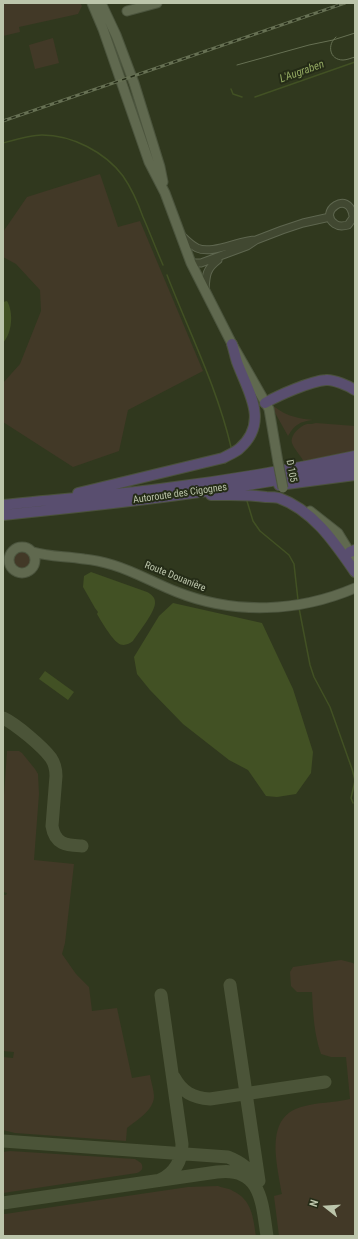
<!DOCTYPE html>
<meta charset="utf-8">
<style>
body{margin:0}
#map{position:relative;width:358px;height:1239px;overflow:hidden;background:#30381e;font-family:"Roboto Condensed",sans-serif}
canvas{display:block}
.frame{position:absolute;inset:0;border:4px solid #bcc5ab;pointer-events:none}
.north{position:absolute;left:306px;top:1187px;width:40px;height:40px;-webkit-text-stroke:3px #252c17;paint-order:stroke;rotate:287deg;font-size:11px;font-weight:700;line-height:16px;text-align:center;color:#bcc5ab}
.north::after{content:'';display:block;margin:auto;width:14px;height:18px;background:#bcc5ab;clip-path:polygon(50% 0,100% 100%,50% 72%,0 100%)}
</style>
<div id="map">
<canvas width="358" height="1239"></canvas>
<div class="frame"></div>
<div class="north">N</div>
</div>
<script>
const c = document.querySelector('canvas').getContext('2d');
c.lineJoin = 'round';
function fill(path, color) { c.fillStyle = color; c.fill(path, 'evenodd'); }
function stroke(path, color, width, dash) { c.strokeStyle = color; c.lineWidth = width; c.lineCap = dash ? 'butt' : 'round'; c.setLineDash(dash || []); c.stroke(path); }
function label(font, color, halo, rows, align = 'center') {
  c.font = font + ' "Roboto Condensed",sans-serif'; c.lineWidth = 4; c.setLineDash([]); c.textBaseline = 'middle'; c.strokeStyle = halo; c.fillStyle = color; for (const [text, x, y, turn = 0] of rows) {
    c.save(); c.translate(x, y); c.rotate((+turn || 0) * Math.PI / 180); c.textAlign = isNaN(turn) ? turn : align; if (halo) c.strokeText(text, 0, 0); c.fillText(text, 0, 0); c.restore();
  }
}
const green = new Path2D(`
 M3,3h77l2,3 -4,8 -59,13 1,5 -17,4z
 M53,38l6,25 -24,6 -6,-24z
 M100,174l18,53 22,-6 63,150 -75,39 -9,41 -46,16 -70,-45v-39l17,-19 21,-53 -1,-21 -24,-26 -13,-7v-25l24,-35z
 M269,402c14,13 25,16 44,18 -12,1 -19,5 -25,16z
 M316,423l39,3v25l-51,11c-3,-6 -10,-13 -12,-19 -2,-8 8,-17 15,-19 3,0 6,0 9,-1z
 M13 559a9 9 0 1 1 18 0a9 9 0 1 1-18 0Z
 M7,751h12l3,2 13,16 3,5 1,20 -5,66 40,4 -9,79 -3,11 14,20 13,13 3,24 25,-3 15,70 18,-3c1,7 4,15 4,22 -1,14 -17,23 -27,31l-1,13 -111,-8 -12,-3v-73l10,1 1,-6 -11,-1v-156h3l1,-2 -4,-1v-82z
 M341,960l12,3 2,2v271h-76l-5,-40 8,-2c-4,-28 -19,-76 19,-87 16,-5 33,-4 49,-8l-4,-42h-15l-10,-3c-7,-20 -8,-41 -9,-62h-15l-6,-6 -1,-14 3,-5z
 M10,1151l125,8 6,4c3,5 1,8 -4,10l-134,20v-41z
 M218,1186c5,2 11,2 15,5 19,9 20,26 23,45h-253v-22h2l183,-27z`);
const water = new Path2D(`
 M7,301c7,12 5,32 -4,42v-41z
 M91,572l56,20c4,2 8,5 8,10 1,9 -17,31 -22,39 -4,3 -10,6 -15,2 -6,-4 -17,-22 -21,-29l1,-2 -3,-4 -12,-21 1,-11z
 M173,603l89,20 31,66 20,63 -2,21 -15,21 -19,3 -11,-1 -18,-26 -19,-10 -46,-36 -33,-34 -13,-16 -3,-17 25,-41z
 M45,671l29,21 -6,8 -29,-21z`);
const stream = new Path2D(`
 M123,3h1
 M231,89l2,5 9,3
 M255,97l100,-35
 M3,143c11,-3 28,-8 39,-8 30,0 63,17 81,41 9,13 15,27 20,41 7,16 13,32 20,48
 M167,275c22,57 50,112 64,172
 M247,501l6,20 7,10 29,24 5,9 4,36
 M299,608l11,57 4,12 16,30 22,62 3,11
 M353,803l-2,-5 4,-17`);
const taxiway = new Path2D(`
 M3,718c13,6 40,29 48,40 4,6 5,12 5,18l-4,50c3,19 15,19 30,20
 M230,985l29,196
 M174,1077c8,15 19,21 36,22l115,-17
 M3,1141l225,16c13,5 23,12 29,25
 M160,1180c15,-7 22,-20 22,-36l-21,-149
 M3,1203l214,-31c45,-6 45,32 50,64`);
const minor = new Path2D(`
 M353,216c-4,-27 -36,-4 -18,8 4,3 9,2 13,1l7,-10
 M182,236c4,4 9,9 15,12 15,7 42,-8 59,-8
 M191,263h10l46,-17 9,-6 26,-10 21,-7 27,-6
 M205,290c1,-15 1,-21 13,-30`);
const major = new Path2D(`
 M92,3l11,26 46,133 16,31 26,70 41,81 37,65 9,53
 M101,3l15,32 18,48 26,84 3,15
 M127,11l30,-8
 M310,511l28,22 17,28
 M9 560a13 13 0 1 1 26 0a13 13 0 1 1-26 0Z
 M33,552c16,5 33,4 51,7 10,1 19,3 29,6 23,7 43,19 64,27 58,23 122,20 178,-4`);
const highway = new Path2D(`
 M265,403c14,-8 46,-22 61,-23 7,-1 23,6 29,10
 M279,485l76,-10
 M78,493l145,-35c5,-3 11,-5 16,-9 31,-27 9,-57 -2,-87 -2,-6 -3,-12 -5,-18
 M211,495c19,0 37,-1 55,2 4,0 9,0 13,1 34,12 56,45 76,74
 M3,505c52,-6 105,-9 157,-16 65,-8 131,-19 195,-33
 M3,515c118,-12 236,-25 352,-50
 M350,552l5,-2`);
const tram = new Path2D(`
 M336,37c-9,7 -7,23 7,23 4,0 8,-2 12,-3
 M237,65l72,-20 24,-5 22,-7`);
const rail = new Path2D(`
 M3,121l342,-118`);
const majorBridge = new Path2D(`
 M278,462l5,26`);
const streetNames = [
 ["D 105",291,471,80],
 ["Autoroute des Cigognes",180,494,-8],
 ["Route Douanière",175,577,22]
];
const waterNames = [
 ["L'Augraben",302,72,-20]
];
fill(green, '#423927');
fill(water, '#425124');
stroke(stream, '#425124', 1.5);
stroke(taxiway, '#4b5438', 13);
stroke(minor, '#5e664f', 9);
stroke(major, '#4c553e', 11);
stroke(highway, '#4b523c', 12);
stroke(minor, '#414831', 7);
stroke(major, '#60694f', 9);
stroke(highway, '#594e6f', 10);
stroke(tram, '#667053', 1);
stroke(rail, '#667053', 3);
stroke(rail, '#252c17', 1.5, [4.5]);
stroke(majorBridge, '#4c553e', 11, []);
stroke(majorBridge, '#60694f', 9);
label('10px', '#bcc5ab', '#252c17', streetNames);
label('italic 11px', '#92a861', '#252c17', waterNames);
</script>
